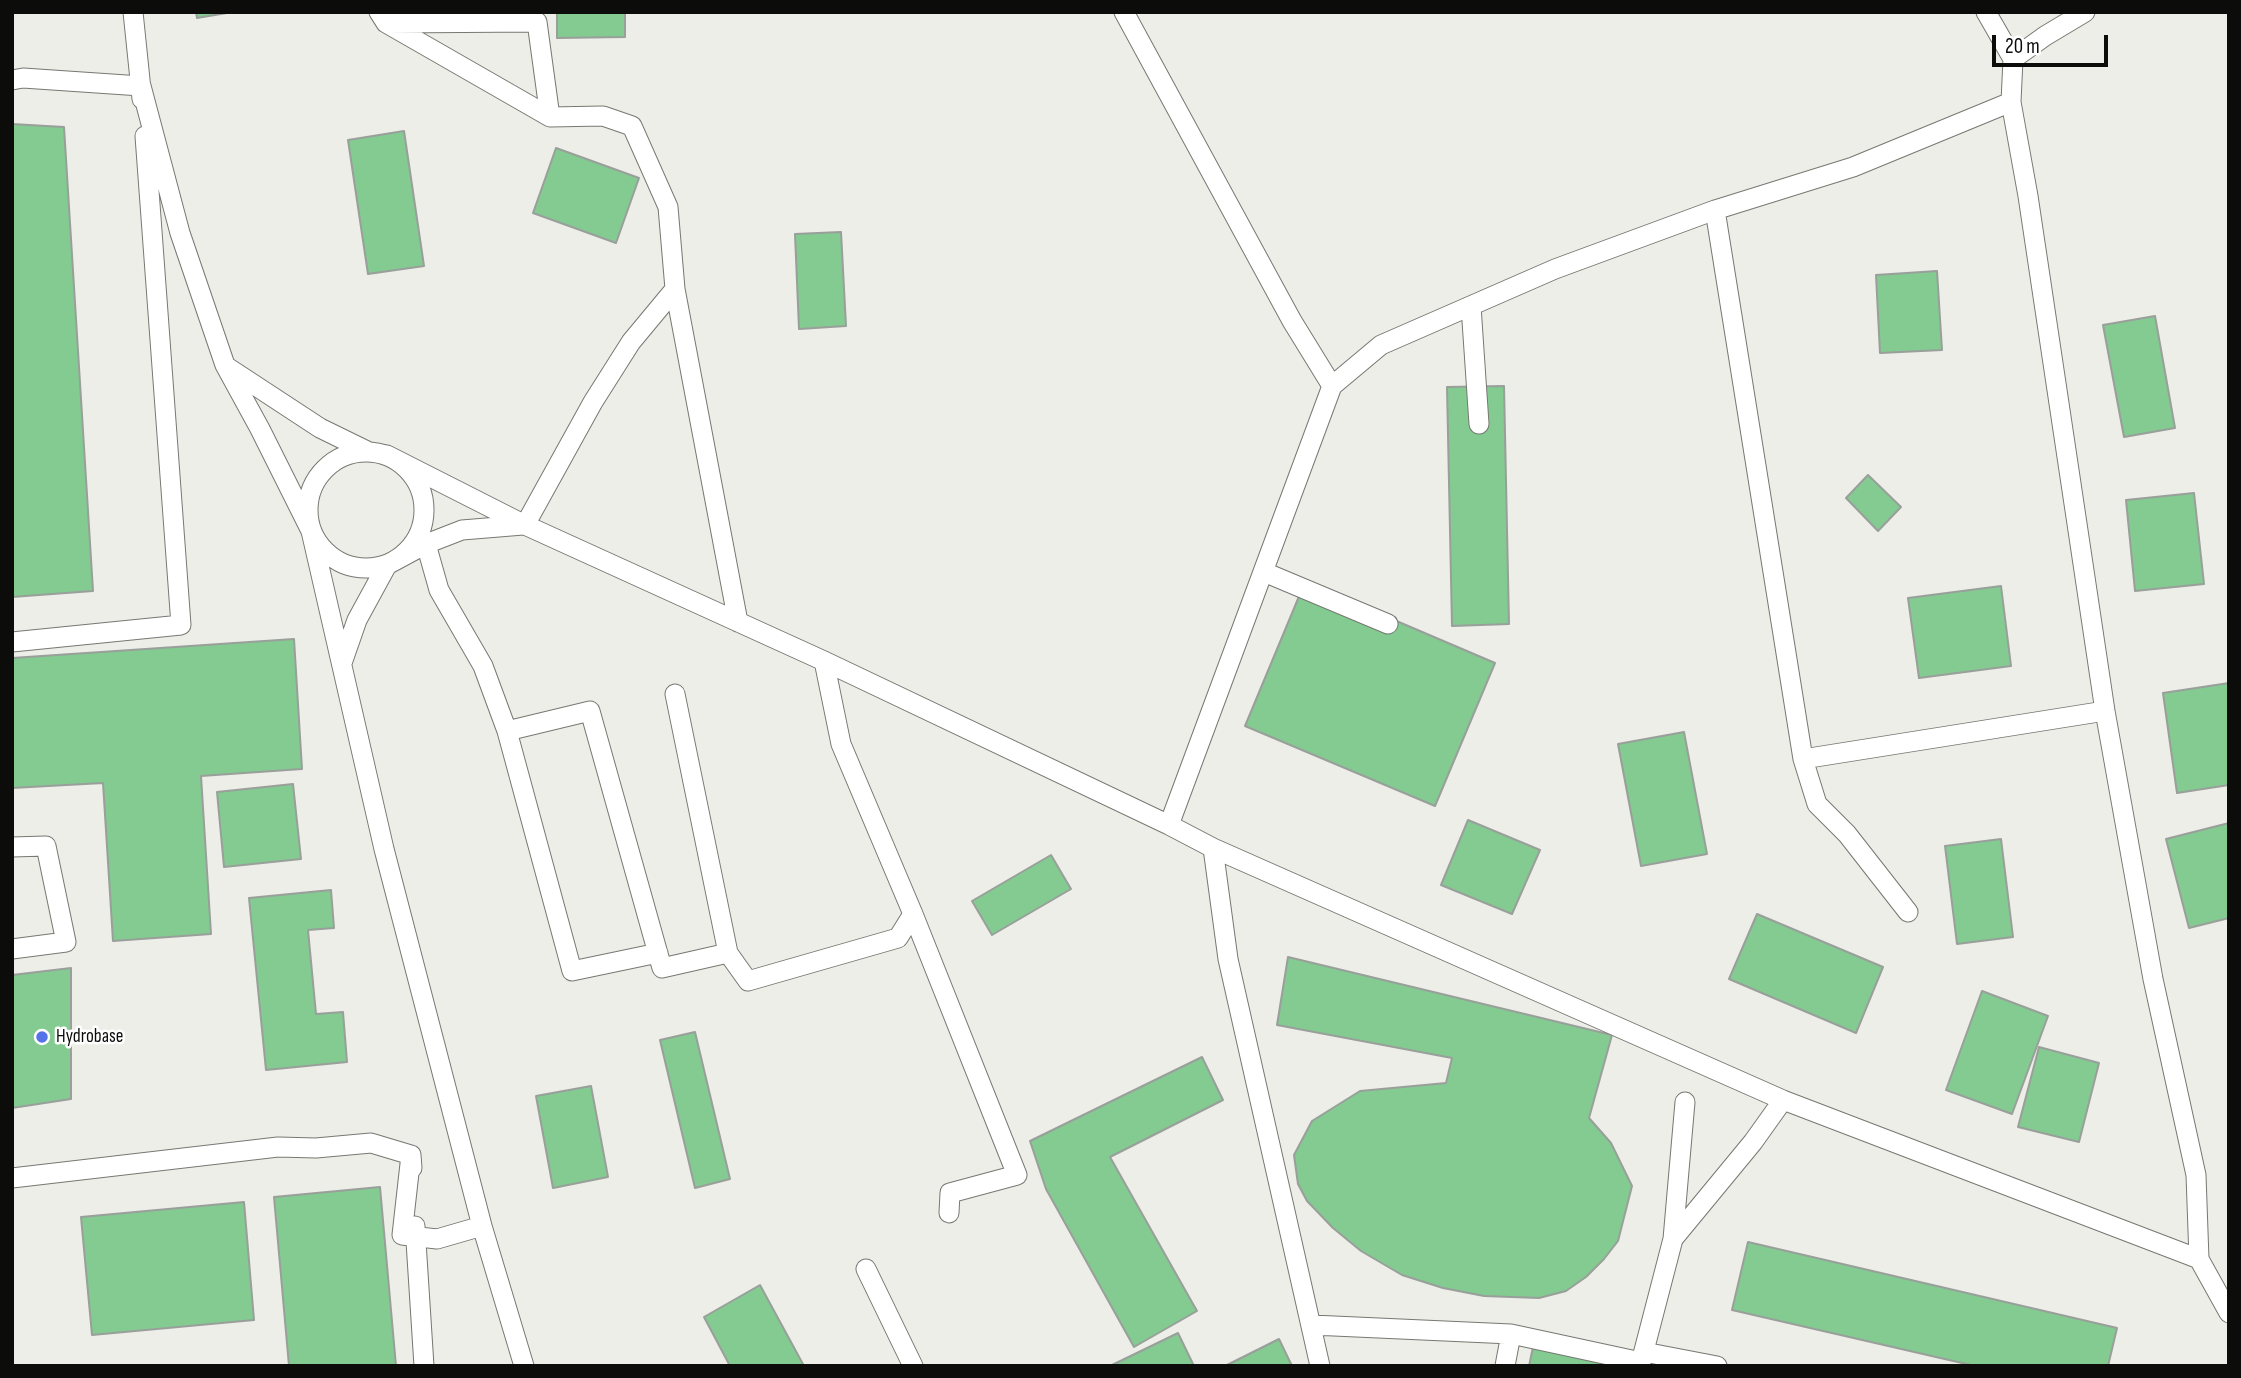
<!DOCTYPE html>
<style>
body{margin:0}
#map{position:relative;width:2241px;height:1378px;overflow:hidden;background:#eceee7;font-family:"Sofia Sans Condensed",sans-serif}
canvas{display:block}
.frame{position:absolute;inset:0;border:14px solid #0c0d0b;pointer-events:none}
.scale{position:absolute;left:1992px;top:35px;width:116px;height:32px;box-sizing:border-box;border:4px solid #0c0d0b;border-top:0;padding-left:9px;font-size:21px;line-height:24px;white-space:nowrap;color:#0c0d0b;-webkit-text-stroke:5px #fff;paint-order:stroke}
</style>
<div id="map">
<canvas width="2241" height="1378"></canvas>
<div class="frame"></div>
<div class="scale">20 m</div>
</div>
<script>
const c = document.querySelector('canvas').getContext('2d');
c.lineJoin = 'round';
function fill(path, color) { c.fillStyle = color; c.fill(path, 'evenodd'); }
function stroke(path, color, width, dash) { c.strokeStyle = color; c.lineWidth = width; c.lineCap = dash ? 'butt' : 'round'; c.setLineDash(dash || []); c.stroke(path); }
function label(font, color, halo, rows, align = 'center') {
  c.font = font + ' "Sofia Sans Condensed",sans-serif'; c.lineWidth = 5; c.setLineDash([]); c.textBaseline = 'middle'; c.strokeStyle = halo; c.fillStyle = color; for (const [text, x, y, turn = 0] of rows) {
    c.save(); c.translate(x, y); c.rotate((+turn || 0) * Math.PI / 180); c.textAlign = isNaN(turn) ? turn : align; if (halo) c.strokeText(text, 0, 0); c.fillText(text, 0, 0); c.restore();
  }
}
const building = new Path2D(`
 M196,12h37l-36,6z
 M557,12h68v25l-68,1z
 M12,124l52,3 29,464 -81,6z
 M404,131l20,135 -56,8 -20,-134z
 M556,148l83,30 -23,65 -83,-30z
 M841,232l5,94 -47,3 -4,-95z
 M1937,271l5,79 -62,3 -4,-78z
 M2155,316l20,112 -51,9 -21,-112z
 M1504,386l5,238 -57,2 -5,-239z
 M1868,475l33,32 -23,24 -32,-33z
 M2194,493l10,91 -69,7 -9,-91z
 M1305,582l190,81 -60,143 -190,-80z
 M2001,586l10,80 -92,12 -11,-80z
 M294,639l8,130 -101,7 10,158 -98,7 -10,-158 -91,5v-130z
 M2229,683v102l-52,8 -14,-100z
 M1684,732l23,122 -66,12 -23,-122z
 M293,784l8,75 -77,8 -7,-75z
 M1468,820l72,30 -28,64 -71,-29z
 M2229,823v95l-40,10 -23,-89z
 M2001,839l12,98 -56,7 -12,-98z
 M1051,855l20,34 -79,46 -20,-34z
 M331,890l3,38 -26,2 8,84 27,-2 4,50 -81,8 -17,-172z
 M1757,914l126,53 -27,66 -127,-54z
 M1288,957l324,78 -23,83 22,25 21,43 -14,55 -14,18 -18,18 -20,14 -27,7 -55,-2 -41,-8 -41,-13 -41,-24 -28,-23 -26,-27 -9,-17 -4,-29 18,-34 48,-30 86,-8 6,-25 -175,-33z
 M71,968v131l-59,9v-133z
 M1982,991l66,25 -36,98 -66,-24z
 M695,1032l35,147 -35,9 -35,-148z
 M2039,1047l60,16 -20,79 -61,-15z
 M1202,1057l21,43 -113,57 87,154 -63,36 -88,-158 -16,-48z
 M591,1086l17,91 -55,11 -17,-92z
 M380,1187l16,179h-107l-15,-169z
 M244,1202l10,118 -162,15 -11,-118z
 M1748,1242l369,86 -9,38h-133l-243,-56z
 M760,1285l44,81h-74l-26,-49z
 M1178,1333l16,33h-84z
 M1536,1333l66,15 -4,18h-69z
 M1279,1339l13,27h-67z`);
const service = new Path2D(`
 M133,12l9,87
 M379,12l7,11 164,94 53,-1 29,10 36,81 7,82 63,333
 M1124,12l168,309 40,65
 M1986,12l27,47 -2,43 17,94 77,515 48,268 43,196 3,84 30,54
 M387,23l150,-1 13,95
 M2013,59l32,-23 40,-24
 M12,80l11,-2 118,8 39,147 45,132 35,64 51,102 73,318 98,377 -45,13 -35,-4 9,-80
 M1715,210l88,549 14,45 30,30 61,78
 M1471,306l8,118
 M227,367l93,61 47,23
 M308 510a58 58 0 1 1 116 0a58 58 0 1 1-116 0Z
 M387,455l138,70 299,136 345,164 44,23 570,252 416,159
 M525,525l68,-123 38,-60 44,-53
 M426,544l13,46 44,76 24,65 65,240 86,-18
 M1264,572l124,52
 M12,642l169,-17 -36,-489
 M824,661l17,83 72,170 104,261 -67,18 -1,20
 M342,663l15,-43 30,-55 39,-21 36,-14 61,-5
 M507,731l83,-20 72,257 66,-15 -53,-259
 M1803,759l302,-48
 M1169,825l163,-439 49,-41 174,-76 160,-59 138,-43 158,-65
 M12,847l34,-1 20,96 -54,7
 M1213,848l15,111 92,407
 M728,953l20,28 150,-43 15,-24
 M12,1178l266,-31 38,1 55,-5 40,12 1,13
 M415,1226l9,140
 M482,1226l42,140
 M1673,1239l12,-137
 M866,1269l47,97
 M1312,1325l199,9 130,28
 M1644,1352l73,14
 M1505,1366l6,-32
 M1640,1366l33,-127 80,-97 30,-42`);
const markers = [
 [42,1037,7,"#5672e8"]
];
const poiNames = [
 ["Hydrobase",56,1037]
];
fill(building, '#83cb91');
stroke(building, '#999f9a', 2);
stroke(service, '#777872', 21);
stroke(service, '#fff', 19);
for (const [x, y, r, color] of markers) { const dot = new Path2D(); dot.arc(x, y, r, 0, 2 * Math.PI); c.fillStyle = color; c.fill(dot); stroke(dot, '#fff', 2.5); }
label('19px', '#0c0d0b', '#fff', poiNames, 'left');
</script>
